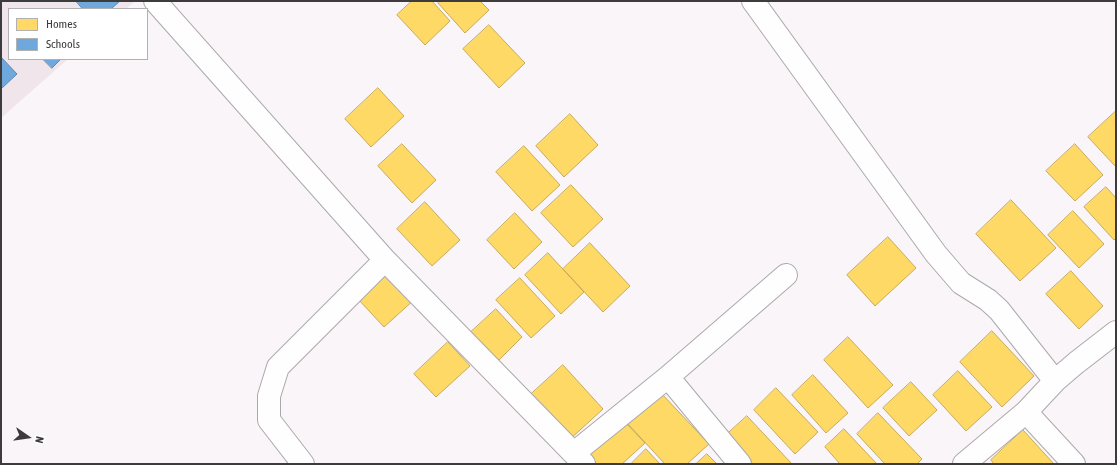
<!DOCTYPE html>
<style>
body{margin:0}
#map{position:relative;width:1117px;height:465px;overflow:hidden;background:#faf5f8;font-family:"Asap Condensed",sans-serif}
canvas{display:block}
.frame{position:absolute;inset:0;border:2px solid #3e3b3d;pointer-events:none}
.legend{position:absolute;left:8px;top:8px;width:140px;height:52px;box-sizing:border-box;background:#fff;border:1px solid #b2b1b1;margin:0;padding:5px 7px;list-style:none;font-size:12px;color:#3e3b3d}
.legend li{display:flex;align-items:center;gap:8px;height:20px}
.legend b{width:20px;border:1px solid #b2b1b1}
.north{position:absolute;left:8px;top:417px;width:40px;height:40px;-webkit-text-stroke:3px #fff;paint-order:stroke;rotate:103deg;font-size:11px;font-weight:700;line-height:16px;text-align:center;color:#3e3b3d}
.north::after{content:'';display:block;margin:auto;width:14px;height:18px;background:#3e3b3d;clip-path:polygon(50% 0,100% 100%,50% 72%,0 100%)}
</style>
<div id="map">
<canvas width="1117" height="465"></canvas>
<div class="frame"></div>
<ul class="legend">
<li><b style="height:11px;background:#ffd966"></b>Homes</li>
<li><b style="height:11px;background:#6fa8dc"></b>Schools</li>
</ul>
<div class="north">N</div>
</div>
<script>
const c = document.querySelector('canvas').getContext('2d');
c.lineJoin = 'round';
function fill(path, color) { c.fillStyle = color; c.fill(path, 'evenodd'); }
function stroke(path, color, width, dash) { c.strokeStyle = color; c.lineWidth = width; c.lineCap = dash ? 'butt' : 'round'; c.setLineDash(dash || []); c.stroke(path); }
const built = new Path2D(`
 M1,1h75l7,8h-74v50h34l9,9 9,-9h7l-67,59v-29l16,-15 -16,-17z
 M120,1h15l-9,8h-15z`);
const homes = new Path2D(`
 M412,1h20l18,20 -25,24 -28,-30z
 M440,1h40l9,9 -24,23 -27,-30z
 M489,25l36,38 -26,25 -36,-39z
 M378,88l26,28 -33,31 -26,-28z
 M1116,111v56l-28,-30z
 M570,114l28,31 -34,32 -28,-31z
 M402,144l34,36 -24,23 -34,-37z
 M1075,144l28,31 -28,26 -29,-30z
 M524,146l36,39 -28,26 -36,-39z
 M571,185l32,34 -30,28 -32,-34z
 M1106,187l10,11v40l-2,2 -30,-33z
 M1011,200l45,48 -36,33 -44,-47z
 M425,202l35,38 -28,26 -35,-37z
 M1073,211l31,33 -25,24 -31,-33z
 M515,213l27,29 -28,27 -27,-29z
 M888,237l28,31 -41,38 -28,-31z
 M590,243l40,43 -27,26 -40,-43z
 M548,253l36,39 -23,22 -36,-39z
 M389,271l26,28 -31,28 -26,-28z
 M1071,271l32,35 -24,23 -33,-35z
 M520,278l35,38 -24,22 -35,-38z
 M496,309l26,28 -24,24 -27,-29z
 M992,331l42,45 -32,31 -42,-45z
 M848,337l45,48 -25,23 -44,-48z
 M448,342l22,24 -34,31 -22,-23z
 M563,365l40,44 -35,32 -40,-44z
 M958,371l34,36 -26,24 -33,-36z
 M813,375l35,38 -22,20 -34,-38z
 M911,382l26,28 -28,26 -26,-28z
 M776,388l42,44 -23,22 -41,-44z
 M661,393l48,51 -22,20h-22l-37,-40z
 M878,413l44,46 -5,5h-32l-28,-30z
 M747,416l45,48h-45l-24,-26z
 M625,422l20,21 -23,21h-29l-6,-7z
 M844,429l33,35h-37l-15,-17z
 M1023,430l31,34h-60l-3,-4z
 M646,449l14,15h-29z
 M707,454l10,10h-21z`);
const schools = new Path2D(`
 M76,1h44l-9,8h-28z
 M1,57l16,17 -16,15z
 M43,59h18l-9,9z`);
const minor = new Path2D(`
 M155,1l230,259 199,204
 M753,1l183,253 25,29 27,17 11,10 56,71
 M668,377l72,87
 M1026,412l48,52
 M574,453l94,-76 118,-102
 M303,464l-34,-44v-24l9,-29 107,-107
 M964,464l62,-52 29,-31 21,-18 40,-31`);
fill(built, '#efe5eb');
fill(homes, '#ffd966');
stroke(homes, '#c5aa5a', 1);
fill(schools, '#6fa8dc');
stroke(schools, '#6087ac', 1);
stroke(minor, '#aca9aa', 24);
stroke(minor, '#fefefe', 22);
</script>
